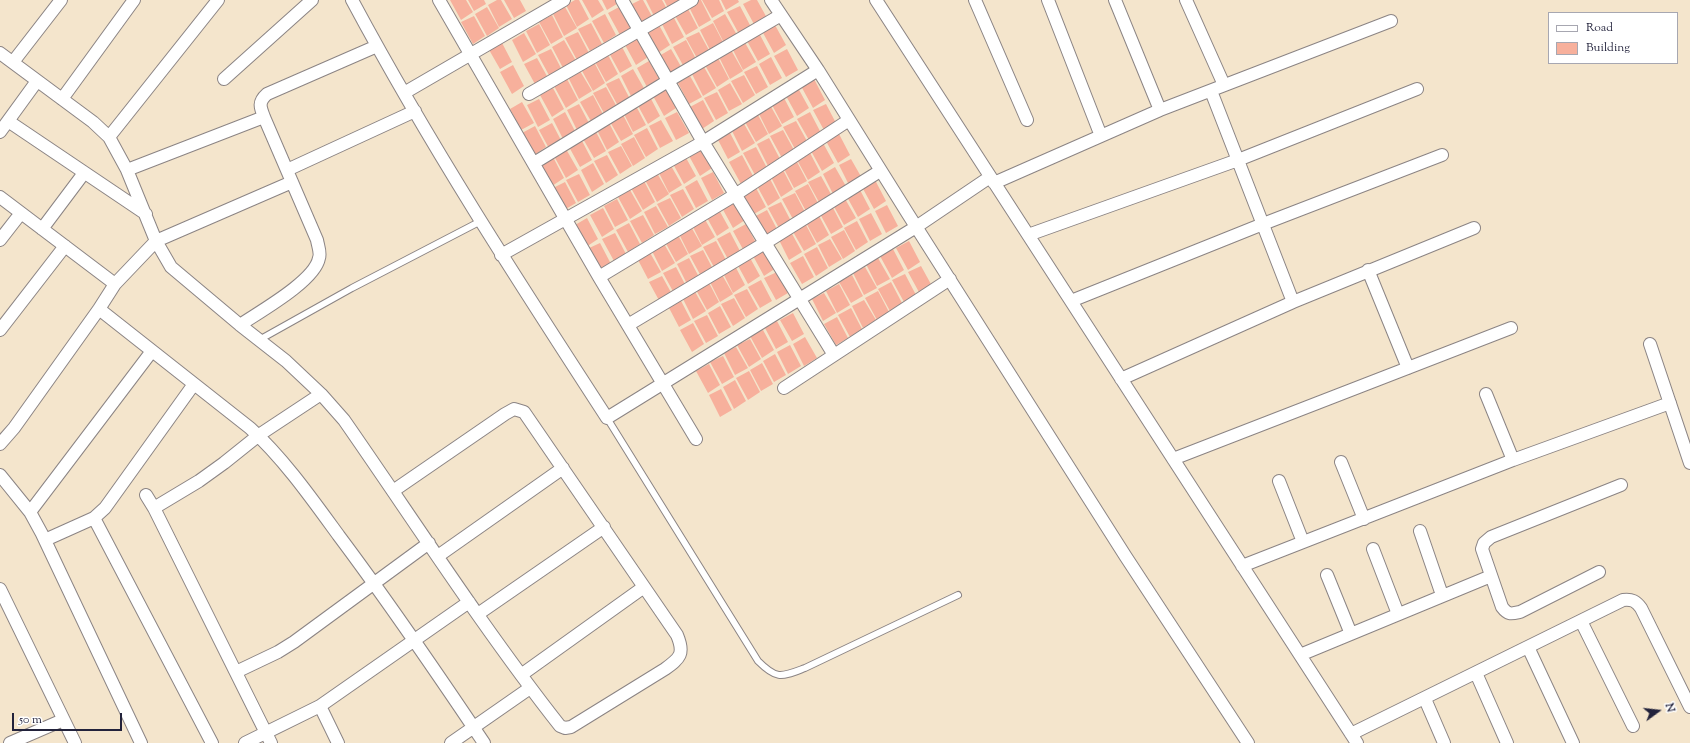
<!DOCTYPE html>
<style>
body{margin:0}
#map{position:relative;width:1690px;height:743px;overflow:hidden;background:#f4e5cc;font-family:"Sorts Mill Goudy",serif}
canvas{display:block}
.legend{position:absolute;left:1548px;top:12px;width:130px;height:52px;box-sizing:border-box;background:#fff;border:1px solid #a7a7b1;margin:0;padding:5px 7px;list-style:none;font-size:12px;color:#22223b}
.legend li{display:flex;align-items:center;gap:8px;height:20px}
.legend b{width:20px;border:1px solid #a7a7b1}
.north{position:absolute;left:1638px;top:691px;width:40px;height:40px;-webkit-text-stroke:3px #fff;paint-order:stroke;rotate:75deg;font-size:11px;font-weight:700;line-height:16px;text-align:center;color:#22223b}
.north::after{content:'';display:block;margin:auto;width:14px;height:18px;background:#22223b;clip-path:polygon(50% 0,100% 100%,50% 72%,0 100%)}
.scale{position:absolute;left:12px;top:713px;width:110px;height:18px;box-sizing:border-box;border:2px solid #22223b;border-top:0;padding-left:5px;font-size:12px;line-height:14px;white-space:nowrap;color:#22223b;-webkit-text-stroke:3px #fff;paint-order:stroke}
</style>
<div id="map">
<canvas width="1690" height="743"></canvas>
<ul class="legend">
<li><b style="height:5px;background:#fff"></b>Road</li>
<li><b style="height:11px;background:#f7b09c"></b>Building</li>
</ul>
<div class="north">N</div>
<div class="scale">50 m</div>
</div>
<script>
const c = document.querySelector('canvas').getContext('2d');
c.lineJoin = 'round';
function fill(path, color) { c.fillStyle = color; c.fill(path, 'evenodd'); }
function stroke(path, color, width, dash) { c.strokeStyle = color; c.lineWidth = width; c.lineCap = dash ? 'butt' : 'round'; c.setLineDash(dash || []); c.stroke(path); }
const building = new Path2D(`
 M450,0h16l7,12 -12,8z
 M468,0h16l2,4 -12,7z
 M497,0h4l11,19 -13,8 -11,-22z
 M504,0h16l6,11 -12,7z
 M575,0h4l10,19 -12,8 -11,-22z
 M582,0h16l6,10 -12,8z
 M602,0h17l1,2 -13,8z
 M640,0h3l11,20 -13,7 -11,-22z
 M646,0h16l6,11 -13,7z
 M664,0h16l-11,10z
 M698,0h3l10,20 -12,7 -11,-22z
 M702,0h17l5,11 -12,7z
 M721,0h17l1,2 -13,8z
 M751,0h6l10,18 -12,8 -12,-22z
 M621,6l11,21 -12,8 -12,-22z
 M740,6l11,21 -12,7 -12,-22z
 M487,7l12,21 -12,8 -12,-22z
 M565,7l12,21 -13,8 -11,-22z
 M687,7l11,21 -12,7 -12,-21z
 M605,14l11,21 -12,8 -12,-22z
 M725,14l12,21 -13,8 -11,-22z
 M552,15l11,22 -12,7 -12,-22z
 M474,16l11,20 -12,8 -12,-22z
 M673,16l11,21 -12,7 -11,-22z
 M591,23l11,21 -12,7 -12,-22z
 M713,23l11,21 -13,8 -11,-22z
 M539,24l11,21 -13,8 -11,-22z
 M659,25l11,20 -12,8 -12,-22z
 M775,25l11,20 -12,8 -12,-22z
 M578,32l11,21 -12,7 -12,-22z
 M699,32l11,20 -12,8 -12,-22z
 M524,33l12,21 -13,8 -11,-22z
 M759,33l11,21 -12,7 -12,-22z
 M637,37l11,20 -12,8 -12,-22z
 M564,40l12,21 -13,7 -11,-21z
 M686,40l11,21 -12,8 -12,-22z
 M501,41l11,21 -12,7 -12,-21z
 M744,41l12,21 -13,8 -11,-22z
 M621,45l11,21 -12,7 -12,-22z
 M551,49l11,21 -12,7 -12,-22z
 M671,49l12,21 -13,7 -11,-21z
 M787,49l11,21 -12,7 -12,-21z
 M731,50l12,21 -13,8 -11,-22z
 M607,53l11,21 -12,8 -12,-22z
 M771,57l11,21 -12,7 -11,-21z
 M537,58l11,20 -12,8 -12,-22z
 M718,58l11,21 -12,8 -12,-22z
 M649,61l12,21 -13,7 -11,-21z
 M594,62l11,21 -12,8 -12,-22z
 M513,65l11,21 -12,8 -12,-22z
 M757,66l11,21 -12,7 -12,-22z
 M704,67l12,21 -13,8 -11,-22z
 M633,69l12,21 -13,8 -11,-22z
 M580,71l12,20 -13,8 -11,-22z
 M744,75l11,20 -12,8 -12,-22z
 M690,76l12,21 -13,7 -11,-21z
 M619,78l11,21 -12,7 -12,-22z
 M567,79l11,21 -12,8 -12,-22z
 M814,79l11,21 -12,8 -12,-22z
 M730,83l12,21 -13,7 -11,-21z
 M606,87l11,20 -12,8 -12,-22z
 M665,87l11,21 -12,8 -12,-22z
 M553,88l11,21 -12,8 -12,-22z
 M798,88l11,20 -12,8 -12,-22z
 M717,92l11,21 -12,7 -12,-22z
 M593,95l11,21 -12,7 -12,-21z
 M649,95l11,21 -12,8 -12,-22z
 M783,96l11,21 -12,7 -11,-21z
 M539,99l11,21 -12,7 -11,-22z
 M703,100l11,21 -12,8 -12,-22z
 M522,102l12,21 -13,7 -11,-21z
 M579,104l11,21 -12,7 -11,-22z
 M635,104l11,21 -13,7 -11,-22z
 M826,104l11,21 -12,7 -12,-22z
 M770,105l12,21 -13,8 -11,-22z
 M565,112l11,21 -12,8 -11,-22z
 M677,112l12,21 -13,7 -11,-22z
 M810,112l11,21 -12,7 -12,-21z
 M622,113l11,21 -12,7 -12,-21z
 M757,113l11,21 -12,8 -12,-22z
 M661,120l12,21 -13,7 -11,-22z
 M608,121l11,21 -12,8 -11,-22z
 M796,121l11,20 -12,8 -12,-22z
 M743,122l12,21 -13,8 -11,-22z
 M552,123l11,21 -12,8 -12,-22z
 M535,126l11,21 -12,8 -12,-22z
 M647,128l11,21 -12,8 -12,-22z
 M595,130l11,21 -12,7 -12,-21z
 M783,130l11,20 -12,8 -12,-22z
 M729,131l11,21 -12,7 -11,-21z
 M839,134l11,21 -12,8 -12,-22z
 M634,137l11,21 -12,8 -12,-22z
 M769,138l11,21 -12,7 -11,-22z
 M581,139l11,21 -12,7 -12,-22z
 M823,143l11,20 -12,8 -12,-22z
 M621,146l11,20 -12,8 -12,-22z
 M756,147l11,21 -12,7 -12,-22z
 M701,148l11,20 -12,8 -12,-22z
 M566,149l12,21 -12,8 -12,-22z
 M809,151l11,21 -12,8 -12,-22z
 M607,155l11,20 -12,8 -12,-22z
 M742,155l11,21 -12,8 -12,-22z
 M685,156l11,20 -12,8 -12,-22z
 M553,157l11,21 -12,8 -12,-22z
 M851,159l12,21 -13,7 -11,-22z
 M796,160l11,21 -13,7 -11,-21z
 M593,163l11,21 -12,8 -11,-22z
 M670,164l12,21 -13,8 -11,-22z
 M835,167l12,21 -13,8 -11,-22z
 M782,168l11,21 -12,8 -11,-22z
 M713,172l11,21 -12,7 -11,-22z
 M657,173l12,21 -12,8 -12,-22z
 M579,174l11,21 -12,7 -12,-22z
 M821,176l11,20 -12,8 -12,-22z
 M769,177l11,21 -12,8 -12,-22z
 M697,180l11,21 -12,7 -11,-21z
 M875,180l11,21 -12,8 -12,-22z
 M644,181l11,21 -12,8 -12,-22z
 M565,182l11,21 -12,7 -11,-22z
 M808,184l11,21 -12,8 -12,-22z
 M755,186l11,21 -12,7 -12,-22z
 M859,188l11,21 -12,8 -12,-22z
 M683,189l11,20 -12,8 -12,-22z
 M630,190l12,21 -12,8 -12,-22z
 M795,193l11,21 -12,7 -12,-22z
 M844,197l12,21 -12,7 -12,-22z
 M670,198l11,20 -12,8 -12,-22z
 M617,199l11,21 -13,7 -11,-21z
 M734,200l11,20 -12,8 -12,-22z
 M781,202l11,21 -12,7 -12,-22z
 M887,205l11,21 -12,7 -11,-22z
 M656,206l12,21 -13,7 -11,-22z
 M832,206l11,21 -12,7 -12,-22z
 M603,208l11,21 -12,8 -12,-22z
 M718,208l11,20 -12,8 -12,-22z
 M767,210l11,21 -12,8 -12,-22z
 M871,213l11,21 -12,7 -11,-22z
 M818,214l11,21 -12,8 -12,-22z
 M643,215l11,20 -12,8 -12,-22z
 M703,216l12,21 -13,8 -11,-22z
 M587,218l11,21 -12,8 -11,-22z
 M857,221l11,21 -12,8 -12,-22z
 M629,223l11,21 -12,8 -12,-22z
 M805,223l11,21 -12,7 -12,-21z
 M746,224l11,21 -12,8 -12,-22z
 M690,225l12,21 -13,8 -11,-22z
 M844,230l11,21 -12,8 -12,-22z
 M730,232l11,21 -12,8 -12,-22z
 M791,232l11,20 -13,8 -11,-22z
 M615,233l11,21 -12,7 -12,-22z
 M677,233l11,21 -12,8 -12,-22z
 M830,239l12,20 -13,8 -11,-22z
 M716,241l11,21 -12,7 -12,-22z
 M909,241l11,21 -12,8 -12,-22z
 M663,242l12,21 -13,8 -11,-22z
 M600,243l11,21 -13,7 -11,-22z
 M765,247l11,21 -12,8 -12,-22z
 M817,247l11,21 -12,8 -12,-22z
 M893,249l11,21 -12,8 -12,-22z
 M703,250l11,21 -12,7 -12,-22z
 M649,251l12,21 -13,7 -11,-21z
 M749,256l11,20 -12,8 -12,-22z
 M803,256l11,21 -12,7 -12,-21z
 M689,258l11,21 -12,7 -11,-22z
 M878,258l12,21 -13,7 -11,-22z
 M734,264l11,21 -12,8 -11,-22z
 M921,266l11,20 -12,8 -12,-22z
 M676,267l11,21 -12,7 -12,-22z
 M865,267l12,21 -13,7 -11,-22z
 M777,272l11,21 -12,7 -12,-22z
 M721,273l12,21 -13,8 -11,-22z
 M905,274l11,21 -12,7 -12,-22z
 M852,275l11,21 -12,7 -12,-21z
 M662,276l11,20 -12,8 -12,-22z
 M761,280l11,21 -12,7 -12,-21z
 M708,281l11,21 -12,8 -12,-22z
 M891,282l11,21 -12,8 -12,-22z
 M839,284l11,21 -13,8 -11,-22z
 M747,289l11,20 -12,8 -12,-22z
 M694,290l12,21 -13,8 -11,-22z
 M878,291l11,21 -12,8 -12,-22z
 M824,293l12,20 -13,8 -11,-22z
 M734,298l11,20 -12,8 -12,-22z
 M680,299l11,21 -12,7 -11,-21z
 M864,300l12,20 -13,8 -11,-22z
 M720,306l11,21 -12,7 -11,-21z
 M851,308l11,21 -12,8 -12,-22z
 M793,313l11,21 -12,7 -12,-21z
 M707,315l11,21 -12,7 -12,-22z
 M837,317l11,21 -12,7 -12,-21z
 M777,321l11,21 -12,7 -11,-21z
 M693,323l11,21 -12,8 -12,-22z
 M763,330l11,20 -12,8 -12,-22z
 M805,337l12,21 -13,8 -11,-22z
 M750,339l11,20 -12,8 -12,-22z
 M790,345l11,21 -13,8 -11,-22z
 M736,347l12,21 -13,7 -11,-22z
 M775,354l11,21 -12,7 -11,-21z
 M723,356l11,21 -12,7 -12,-22z
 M762,363l11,21 -12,7 -11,-21z
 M709,364l11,21 -12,8 -12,-22z
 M749,371l11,21 -12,8 -12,-22z
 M735,380l11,21 -12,8 -11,-22z
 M721,389l11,21 -12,7 -11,-22z`);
const service = new Path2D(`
 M259,340l93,-52 129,-67
 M607,418l151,243c19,19 23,16 47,7l153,-73`);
const minor = new Path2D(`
 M352,0c77,144 166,281 255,418l309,-191 74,-50
 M439,0l160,277 97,162
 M622,0l81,142 131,213
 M771,0l47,70 90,144 218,343 122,186
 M876,0l481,743
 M975,0l52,120
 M1048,0l53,136
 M1115,0l45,110
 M1186,0l38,85
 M0,53l93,69 16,15 18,33 29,71 15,26 69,58 46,36 35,33 23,26c71,102 139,208 216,306l5,2 6,-1 94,-58c15,-11 20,-15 12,-34l-153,-223 -10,-3 -9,5 -112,77
 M13,62l48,-62
 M224,79l88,-79
 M1211,91l82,211
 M404,93l160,-93
 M529,94l163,-94
 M62,99l72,-99
 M8,121l138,93
 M0,132l37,-51
 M109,137l109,-137
 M534,163l134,-82 113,-66
 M127,170l137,-53
 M287,170l128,-59
 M994,183l166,-73 231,-89
 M0,197l115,87
 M42,229l42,-56
 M1028,235l210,-75 179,-71
 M0,240l21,-27
 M501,255l202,-113 115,-72
 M1368,270l40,98
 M599,277l136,-82 114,-75
 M1071,301l192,-77 179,-69
 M99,309l151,119c34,31 62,71 89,108 51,68 98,137 145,207
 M240,325c19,-13 75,-44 79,-67 2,-5 -1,-12 -2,-18l-53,-123c-4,-10 -6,-15 3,-23l110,-48
 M628,325l137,-82 115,-72
 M0,330l65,-84
 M1650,344l40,119
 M1121,379l172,-77 181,-74
 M784,388l166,-109
 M1486,394l27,66
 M0,444l14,-16 85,-119 16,-25 41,-43 136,-59
 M1173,459l338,-131
 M1341,462l23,57
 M0,475l30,37 12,22 99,209
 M1279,481l24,61
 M146,495l8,13 117,235
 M154,508l45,-27 25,-18 35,-28 62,-41
 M30,512l122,-161
 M94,518l118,225
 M1420,531l22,64
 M45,540l49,-22 11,-10 89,-124
 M1373,549l25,65
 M438,556l125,-88
 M1242,566l271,-106 157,-57
 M1599,572l-79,40c-9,2 -12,3 -18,-5l-20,-58 2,-6 7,-6 130,-52
 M1327,575l24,59
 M0,589l75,154
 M478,614l126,-87
 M1581,621l52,105
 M1528,647l45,96
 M1300,655l191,-79
 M236,672l42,-20 16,-10 135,-99
 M1476,673l31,70
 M521,675l123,-88
 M1425,699l19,44
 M320,706l18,37
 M1351,734l272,-134c9,-1 13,1 18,8l49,99
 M10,743l53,-23
 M245,743l75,-37 149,-104
 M451,743l79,-55`);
fill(building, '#f7b09c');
stroke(service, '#8b8484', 8);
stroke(minor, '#8b8484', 14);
stroke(service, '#fff', 6);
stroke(minor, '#fff', 12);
</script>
